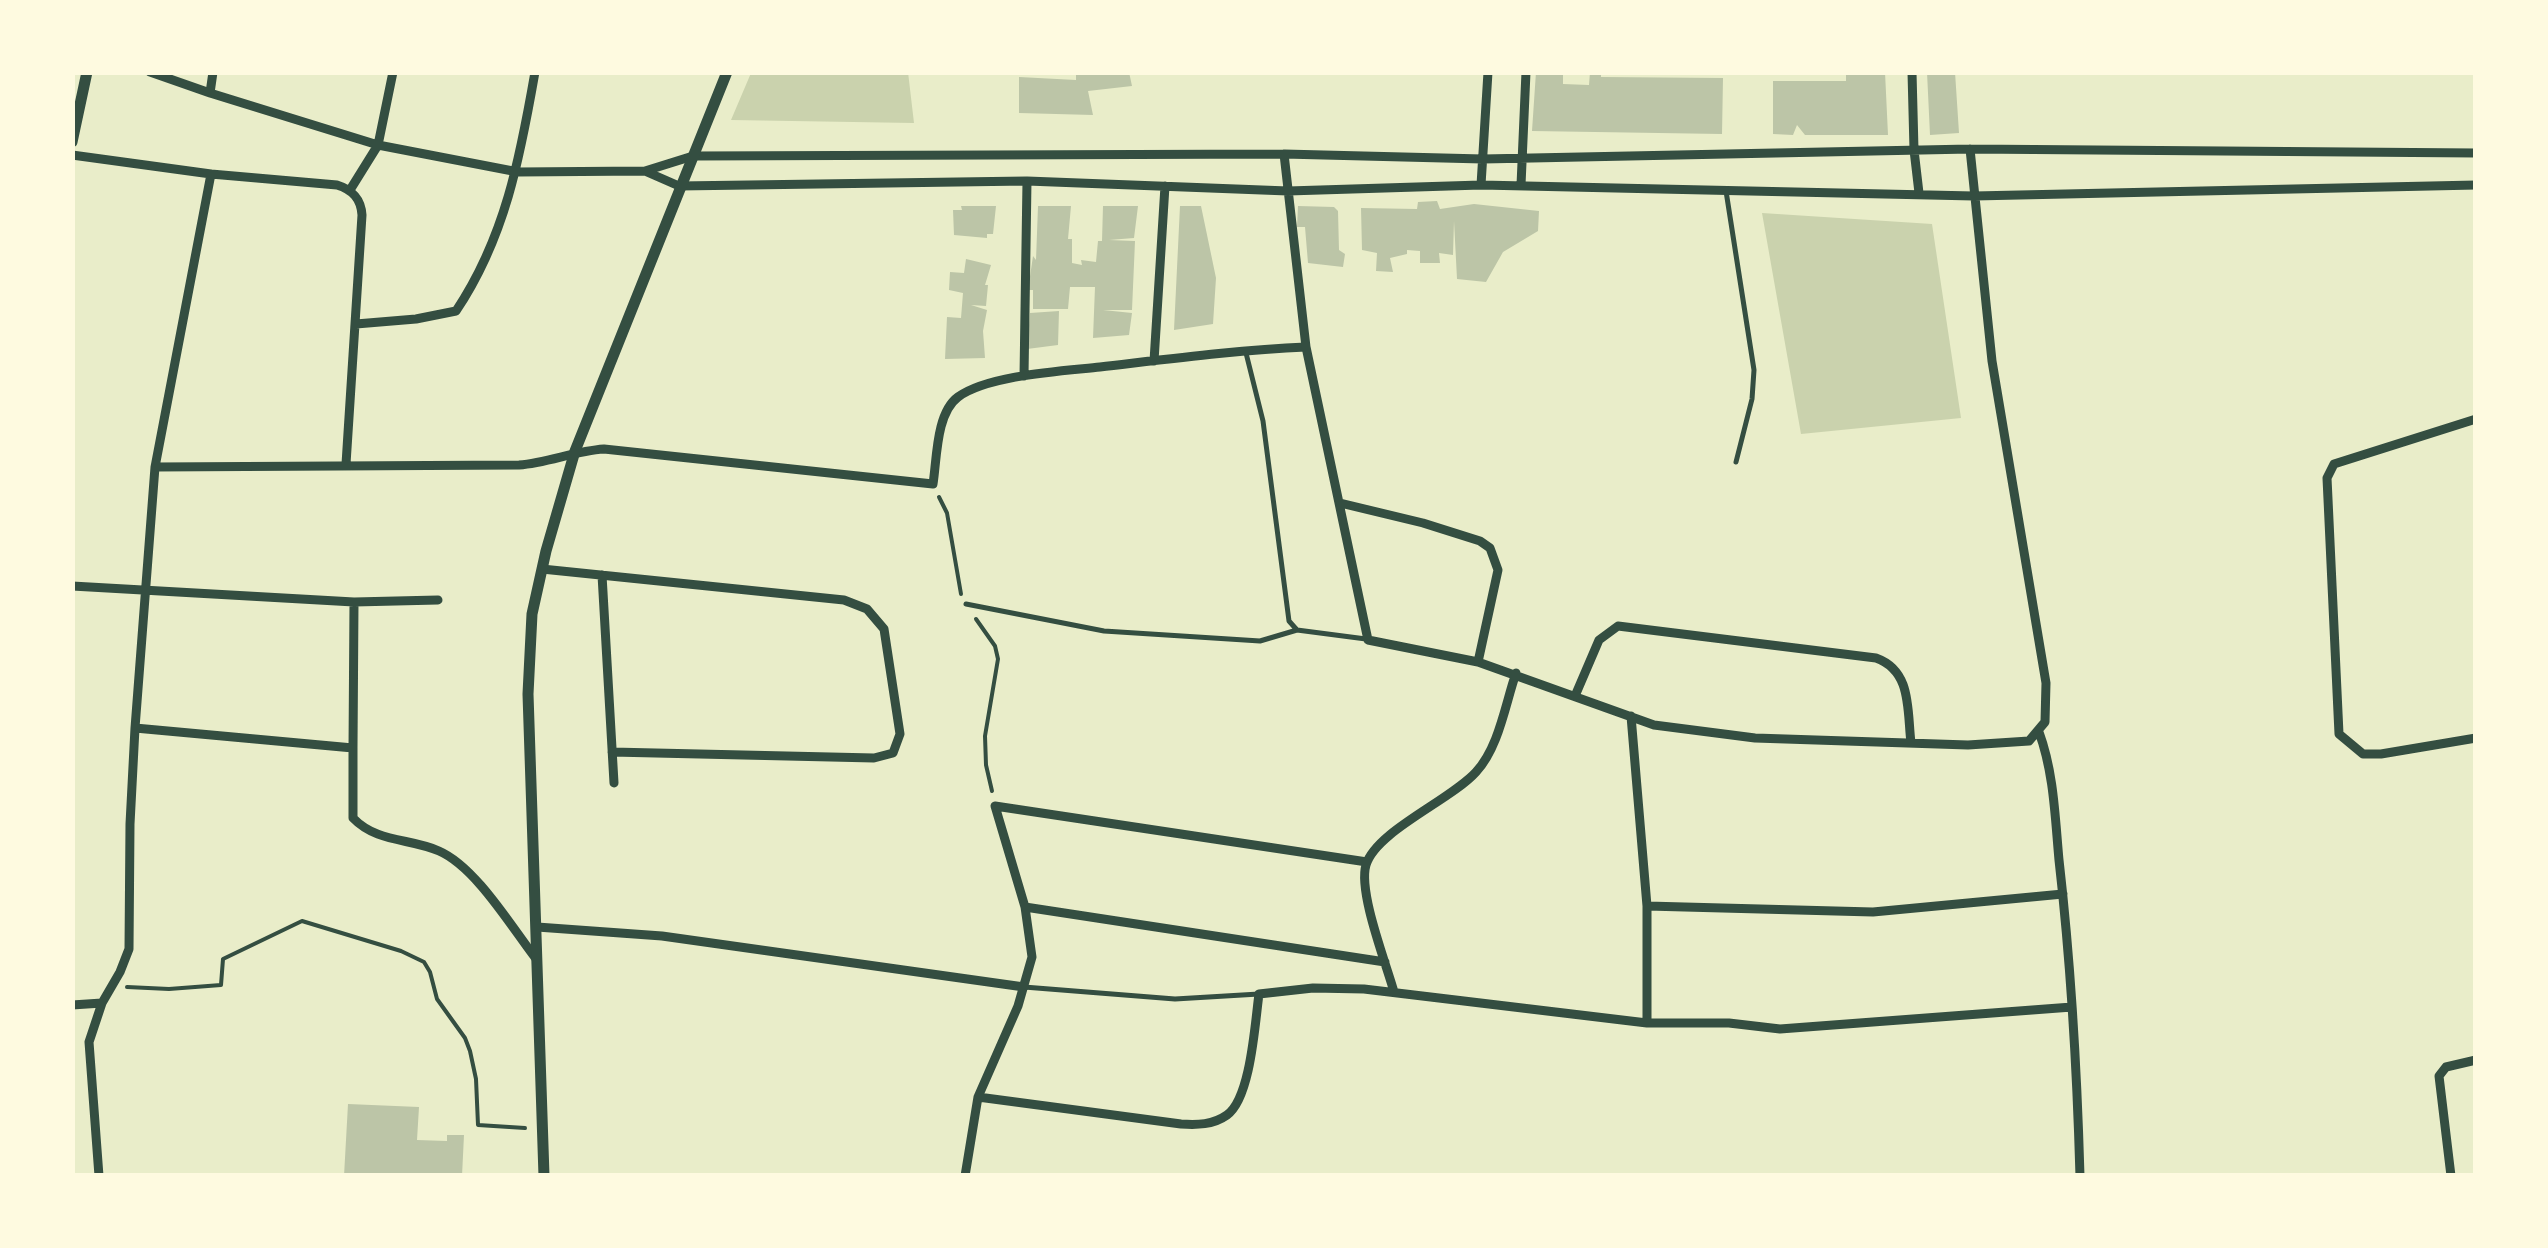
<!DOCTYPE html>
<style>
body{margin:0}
#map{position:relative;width:2548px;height:1248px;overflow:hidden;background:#e9edc9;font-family:"Public Sans",sans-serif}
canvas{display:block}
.frame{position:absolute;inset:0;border:75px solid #fefae0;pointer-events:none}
</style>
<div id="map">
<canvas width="2548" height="1248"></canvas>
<div class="frame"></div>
</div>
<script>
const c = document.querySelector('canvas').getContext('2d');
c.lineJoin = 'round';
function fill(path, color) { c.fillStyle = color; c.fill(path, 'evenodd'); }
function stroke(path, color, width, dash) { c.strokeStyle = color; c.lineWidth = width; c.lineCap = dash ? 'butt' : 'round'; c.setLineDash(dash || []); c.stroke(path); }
const green = new Path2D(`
 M908,72l6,51 -183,-3 20,-47z
 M1762,213l170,11 29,194 -160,16z`);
const building = new Path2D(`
 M1076,72h53l3,14 -44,5 5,24 -74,-2v-36l57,3z
 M1536,72h27v12l26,1 1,-13h11v5l122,1 -1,56 -190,-3z
 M1846,72h39l3,63h-83l-8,-10 -4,10 -20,-1v-53h73z
 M1927,72h28l4,61 -29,2z
 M1437,201l3,8 34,-5 65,7 -1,20 -35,21 -17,30 -29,-3 -3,-58 -1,34 -14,-2 1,10h-20v-12l-13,-1v4l-17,4 3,14 -17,-1 1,-18 -15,-3 -1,-42 56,1 1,-7z
 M961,206h35l-3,28h-6v4l-33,-3 -1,-25h9z
 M1038,206h33l-3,33h4v24l10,2 -1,-5 15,2 2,-21h4l1,-35h35l-4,32 -25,2 26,1 -3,69h-29l29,3 -3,22 -36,3 2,-51h-25l-2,22h-35v-19h-5l5,-34 3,4z
 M1180,206h21l15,72 -3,46 -39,6z
 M1298,206l36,1 4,4 1,39 6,4 -2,13 -35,-4 -3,-36h-8z
 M966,259l25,6 -6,20h3l-2,21 -15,-1 16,5 -4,21 2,27 -40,1 2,-42 14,1 2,-25 -14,-3 1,-18 14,1z
 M1059,311l-1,34 -31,4 3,-36z
 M348,1104l71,3 -2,33 30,1v-6h17l-2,41h-118z`);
const path = new Path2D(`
 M939,497l8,16 14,81
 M976,619l19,27 3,13 -13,77 1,29 6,26
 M127,987l42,2 52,-4 2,-26 79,-38 99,30 23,11 6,10 7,27 28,39 5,13 6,28 2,46 47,3`);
const service = new Path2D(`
 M1726,191l28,179 -2,29 -16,63
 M1246,353l17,68 26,200 8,9 69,9
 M966,604l138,27 156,10 37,-11
 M1024,987l151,12 84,-5`);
const minor = new Path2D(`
 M150,72l60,21
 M213,72l-3,21 168,52 15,-73
 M1912,72l2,78 5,43
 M1284,154l22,193 62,293 110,22 176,63 101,13 213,7 61,-4 16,-19 1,-39 -54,-322 -22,-212
 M72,155l139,19 126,11c16,5 24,14 25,30l-16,249
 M647,172l32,14 348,-5 261,10 193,-6 493,11 502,-11
 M1481,185l7,-113
 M1521,185l5,-113
 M350,190l28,-45 140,27 127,-1 48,-15 591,-2 199,5 487,-10 506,4
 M356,324l60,-5 40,-8c49,-73 64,-153 79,-239
 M1154,361l11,-175
 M1024,376l3,-195
 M2476,419l-142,45 -7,14 12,256 24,20h18l95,-16
 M155,467l364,-2c29,-2 55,-14 85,-16l329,35c4,-25 3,-71 25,-87 30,-22 105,-26 142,-30 69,-8 137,-17 206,-20
 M1340,503l83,20 57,18 10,7 8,22 -20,92
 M542,569l302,31 23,9 17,20 16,105 -7,19 -19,5 -262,-6
 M602,575l12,208
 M72,586l282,16 -1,146 -218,-20
 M354,602l84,-2
 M1575,696l24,-56 19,-14 258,32c36,13 31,51 35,85
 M1631,716l16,190v117
 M2039,732c15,41 16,85 20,128 12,105 18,210 21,316
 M353,748v70c24,25 57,20 86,33 37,16 73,77 98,109
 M1647,906l226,6 190,-18
 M1025,907l360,55
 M537,927l125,9 362,51
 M1394,992c-8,-29 -36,-100 -28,-127 10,-34 85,-65 110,-93 23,-25 29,-67 40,-99
 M72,1005l30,-2
 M978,1097l203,27c16,1 32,1 46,-9 24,-17 28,-93 32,-121l54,-6 51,1 283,34h82l51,6 292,-22
 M99,1176l-10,-134 13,-39 18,-31 9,-23 1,-125 5,-96 20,-261 56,-293
 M965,1176l13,-79 40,-91 14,-49 -7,-50 -30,-101 372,56
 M2451,1176l-12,-100 7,-9 30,-7`);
const tertiary = new Path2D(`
 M72,142l15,-70
 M544,1176l-16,-482 4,-80 14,-63 29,-100 152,-379`);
fill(green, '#cad2ad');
fill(building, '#bcc5a7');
stroke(path, '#344e41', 4);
stroke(service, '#344e41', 5);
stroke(minor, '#344e41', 9);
stroke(tertiary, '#344e41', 11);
</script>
